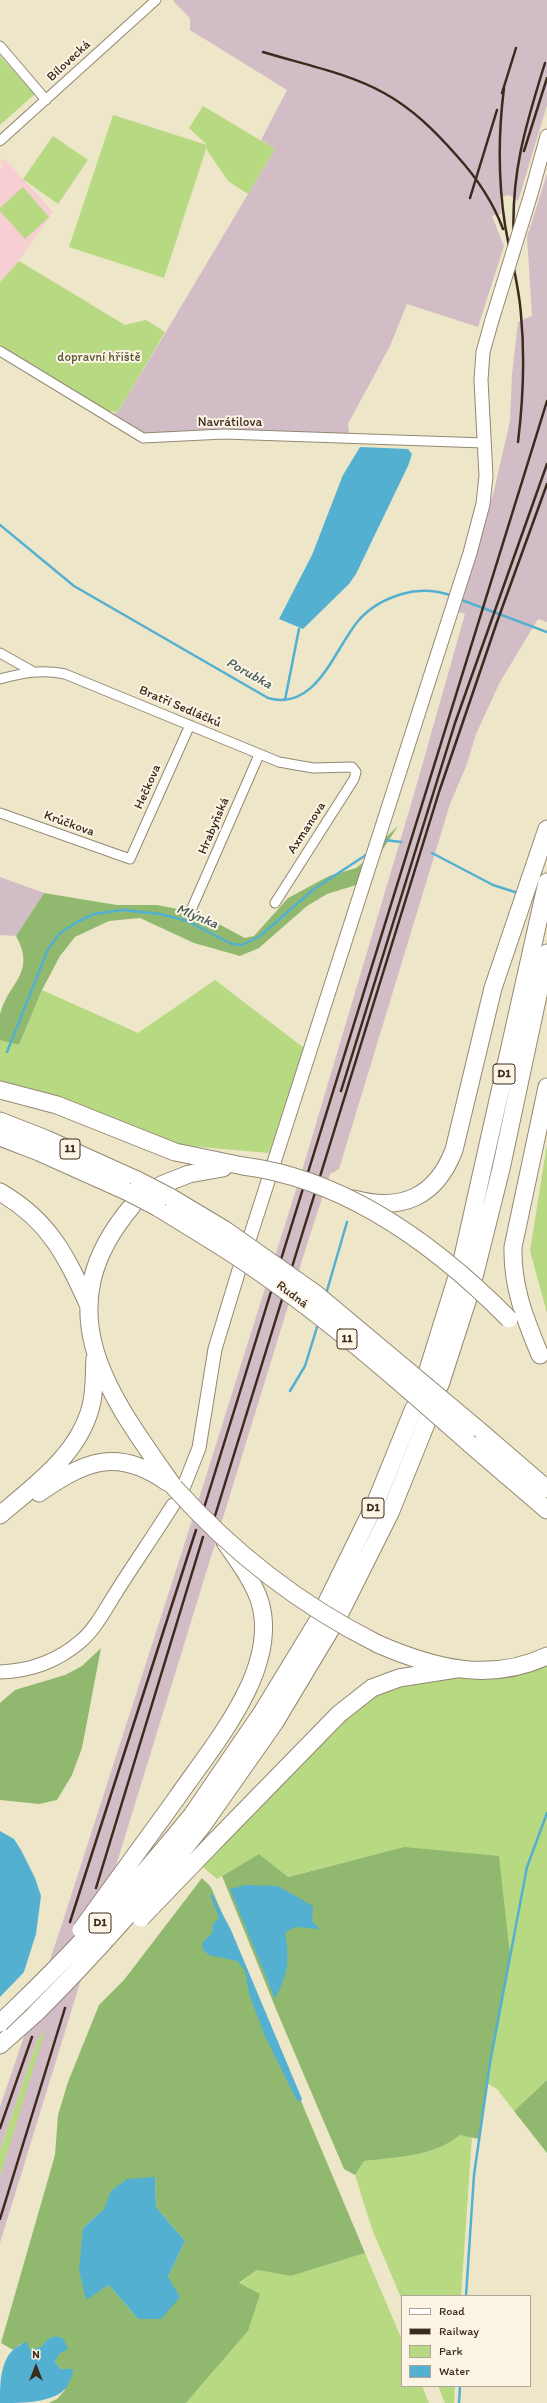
<!DOCTYPE html>
<meta charset="utf-8">
<style>
body{margin:0}
#map{position:relative;width:547px;height:2403px;overflow:hidden;background:#eee6c8;font-family:Itim,sans-serif}
canvas{display:block}
.legend{position:absolute;left:401px;top:2295px;width:130px;height:92px;box-sizing:border-box;background:#fcf5e5;border:1px solid #afa495;margin:0;padding:5px 7px;list-style:none;font-size:12px;color:#3b2a1e}
.legend li{display:flex;align-items:center;gap:8px;height:20px}
.legend b{width:20px;border:1px solid #afa495}
.north{position:absolute;left:16px;top:2347px;width:40px;height:40px;-webkit-text-stroke:3px #fcf5e5;paint-order:stroke;rotate:0deg;font-size:11px;font-weight:700;line-height:16px;text-align:center;color:#3b2a1e}
.north::after{content:'';display:block;margin:auto;width:14px;height:18px;background:#3b2a1e;clip-path:polygon(50% 0,100% 100%,50% 72%,0 100%)}
</style>
<div id="map">
<canvas width="547" height="2403"></canvas>
<ul class="legend">
<li><b style="height:5px;background:#fff"></b>Road</li>
<li><b style="height:5px;background:#3b2a1e"></b>Railway</li>
<li><b style="height:11px;background:#b6d981"></b>Park</li>
<li><b style="height:11px;background:#53b0d1"></b>Water</li>
</ul>
<div class="north">N</div>
</div>
<script>
const c = document.querySelector('canvas').getContext('2d');
c.lineJoin = 'round';
function fill(path, color) { c.fillStyle = color; c.fill(path, 'evenodd'); }
function stroke(path, color, width, dash) { c.strokeStyle = color; c.lineWidth = width; c.lineCap = dash ? 'butt' : 'round'; c.setLineDash(dash || []); c.stroke(path); }
function label(font, color, halo, rows, align = 'center') {
  c.font = font + ' Itim,sans-serif'; c.lineWidth = 4; c.setLineDash([]); c.textBaseline = 'middle'; c.strokeStyle = halo; c.fillStyle = color; for (const [text, x, y, turn = 0] of rows) {
    c.save(); c.translate(x, y); c.rotate((+turn || 0) * Math.PI / 180); c.textAlign = isNaN(turn) ? turn : align; if (halo) c.strokeText(text, 0, 0); c.fillText(text, 0, 0); c.restore();
  }
}
const built = new Path2D(`
 M4,158l49,54 -34,49 -19,21v-114l2,-2 -2,-4z`);
const industrial = new Path2D(`
 M175,0h372v105l-29,96 -9,-6 -9,2 1,17 -9,2 12,30 -26,81 -71,-23 -17,42 -42,78 1,9h-208l-32,-18 9,-3 157,-263 -14,-9 26,-50 -97,-60v-12l-17,-17z
 M547,174v448l-9,-3 -38,63 -24,52 -9,30 -17,40 -111,365 -9,5 -21,64 -309,1005v-67l44,-144 -6,7 -38,111v-43l60,-177 137,-425 107,-341 108,-363 53,-187 -8,-3 37,-120 16,-70 2,-46 6,-53 14,-6 -5,-79z
 M0,877l44,16 -28,43 -16,-1z`);
const green = new Path2D(`
 M0,56l35,38 -35,31z
 M203,106l72,43 -27,45 -20,-13 -21,-31v-4l-43,132 -95,-31 44,-132 94,30 -18,-17z
 M53,136l35,24 -30,44 -35,-25z
 M23,187l26,30 -24,22 -25,-28v-3z
 M19,261l106,64 21,-5 19,12 -47,80 -13,-1 -105,-66v-63z
 M215,980l89,68 -35,105 -92,-8 -56,-21 -66,-29 -55,-12v-43l19,5 23,-55 96,43z
 M547,1144v169l-17,-62z
 M547,1659v421l-33,31 -17,-22 -10,-6 3,-20 -86,-216 -117,30 -28,-23 -42,25 -16,-14 171,-177z
 M45,2031l-45,145v-26l38,-111z
 M460,2135l12,1 -11,160h-59v4l-30,-71 -17,-54 9,-14c34,-4 69,-4 96,-26z
 M365,2253l37,87v46h20l7,17h-243l62,-72 -9,-47 18,-14 34,6z
 M438,2386h17l-1,17h-9z`);
const forest = new Path2D(`
 M398,826l-26,40v14l-45,14 -20,12 -48,42 -19,8 -46,-13 -54,-25 -31,3 -34,16 -15,19 -18,34 -23,55 -19,-5c0,-8 0,-17 0,-25 8,-33 37,-41 16,-79l28,-43 73,12h40l41,8 47,25 9,-2 34,-38 41,-22 27,-8 18,-14 7,-12z
 M101,1648l-19,100 -10,27 -15,25 -18,4 -39,-4v-97l15,-13 50,-15 17,-9z
 M404,1847l95,9 11,100 -20,107 -11,76 -19,-4c-27,22 -62,22 -96,26l-9,14 -11,-6 -66,-155 -56,-138 37,-22 29,23z
 M202,1878l9,9 154,366 -74,23 -34,-6 -18,13 21,11 -12,37 -62,72h-137l8,-4 8,-9 -4,-21 -6,-7 8,-24c-11,-3 -16,1 -21,9l-12,3 -10,-6 -7,6 -12,-7 54,-188 3,-40 10,-33 31,-77 25,-25zM155,2177l1,30 29,34 -17,36 -30,42 -29,-34 -23,14 -3,-71 21,-19z
 M547,2080v73l-33,-42z`);
const water = new Path2D(`
 M360,447l48,2 4,5 -4,12 -52,108 -7,10 -46,45 -24,-10 33,-64 31,-80z
 M0,1831l14,8 7,11 14,28 6,18 -5,38 -36,113z
 M246,1885l32,1 35,20 -1,15 8,8 -25,-2 -10,6c5,30 3,40 -10,66l-45,-110z
 M212,1894l19,36 71,169 -2,3 -4,-3 -31,-63 -16,-42 -4,-23 -8,-10 -28,-6 -6,-5 -1,-7 10,-10 1,-9 6,-6 -9,-23z
 M155,2177l1,30 29,34 -17,36 12,20 -19,22h-23l-29,-34 -23,15 -7,-30 4,-42 21,-19 7,-18 16,-12z
 M55,2336l8,2 5,11 -9,5 -4,8 6,7h12c0,7 -3,11 -6,18 -13,16 -44,16 -67,16 0,-23 0,-53 27,-61l3,8 11,-3 6,-7z`);
const pier = new Path2D(`
 M27,1969l-20,64 -7,16v-52z`);
const stream = new Path2D(`
 M0,525l74,61 194,112c48,14 66,-48 90,-77 11,-13 27,-22 44,-27 16,-5 34,-4 51,2
 M459,599l88,33
 M285,700l14,-71
 M382,843l3,-3 16,2
 M432,853l61,32 25,8
 M7,1052l41,-103 12,-16 17,-11 17,-8 29,-4 37,4 27,7 45,23 10,1 18,-9 54,-47 55,-36
 M326,1294l21,-72
 M290,1391l15,-25 13,-42
 M466,2296l8,-121 16,-112 37,-196 20,-54
 M459,2403l1,-17`);
const street = new Path2D(`
 M0,46l46,54
 M0,141l156,-141
 M0,351l143,87 81,-4 260,9
 M0,653l32,18
 M0,679c23,-6 41,-10 65,-5l214,88 34,6 39,-1 4,5 -2,7 -79,124
 M0,813l130,46 60,-134
 M192,908l67,-153`);
const secondary = new Path2D(`
 M531,194l16,-58
 M250,1237l220,-684 13,-49 3,-28 -5,-96 2,-28 9,-32
 M184,1486l15,-38 16,-99 24,-79
 M0,1672c30,-1 58,-11 81,-31 14,-12 24,-31 34,-47 19,-30 39,-59 58,-89`);
const highway = new Path2D(`
 M0,1090l57,15 118,47 68,14
 M0,1121l46,18 93,42
 M0,1137l39,15 87,39
 M161,1185l28,-11 34,-6
 M0,1192c50,29 66,64 89,114
 M170,1197l55,33
 M353,1199c49,13 83,-2 101,-49l39,-162 54,-159
 M132,1206c-89,105 -23,189 42,281
 M157,1207l60,37
 M461,1265l86,-383
 M474,1277l27,-108 46,-216
 M540,1355c-15,-36 -28,-68 -27,-108l34,-160
 M427,1373l29,-93
 M440,1385l30,-93
 M475,1427l72,62
 M470,1444l77,66
 M39,1493c46,-32 78,-46 128,-11
 M0,1515c35,-30 79,-61 91,-109 4,-15 3,-32 4,-48
 M325,1606l50,-102 39,-96
 M339,1615l51,-102 38,-94
 M378,1644c55,24 112,39 169,12
 M176,1799c36,-53 104,-129 84,-197 -7,-22 -22,-41 -35,-60
 M192,1815l71,-104 56,-92
 M202,1826l73,-104 57,-95
 M216,1840l123,-126 33,-26 27,-10 57,-9
 M0,2045l36,-32`);
const rail = new Path2D(`
 M263,52c39,12 85,21 121,41 29,16 51,38 73,63 19,21 36,46 46,73
 M504,88c-6,47 -6,91 1,137 5,30 14,59 16,90 4,42 2,86 -3,127
 M502,93l14,-45
 M524,151l23,-73
 M470,198l27,-88
 M514,244c-4,-68 11,-117 31,-181
 M341,1091l114,-368 92,-259
 M204,1508l343,-1107
 M214,1519l225,-727 58,-170 50,-138
 M96,1888l107,-351
 M70,1922l126,-392
 M0,2128l32,-91
 M0,2219l65,-211`);
const secondaryBridge = new Path2D(`
 M492,320l39,-126`);
const highwayBridge = new Path2D(`
 M243,1166c103,13 195,81 266,153
 M139,1181l31,16
 M126,1191l31,16
 M225,1230l91,64 159,133
 M217,1244c91,57 172,128 253,200
 M174,1487c58,65 126,118 204,157
 M141,1918l75,-78
 M81,1930l95,-131
 M36,2013c59,-59 114,-121 166,-187
 M0,2023c69,-65 132,-134 192,-208`);
const shields = [
 [504,1074,22],
 [70,1149,20],
 [347,1339,20],
 [373,1508,22],
 [100,1923,22]
];
const shieldNames = [
 ["D1",504,1074],
 ["11",70,1149],
 ["11",347,1339],
 ["D1",373,1508],
 ["D1",100,1923]
];
const streetNames = [
 ["Bílovecká",69,61,-43],
 ["Navrátilova",230,423],
 ["Bratří Sedláčků",180,707,23],
 ["Hečkova",148,787,-66],
 ["Krůčkova",69,824,20],
 ["Hrabyňská",214,826,-67],
 ["Axmanova",307,828,-57],
 ["Rudná",292,1295,37]
];
const parkNames = [
 ["dopravní hřiště",99,358]
];
const waterNames = [
 ["Porubka",249,674,29],
 ["Mlýnka",197,917,22]
];
fill(built, '#f7cfd3');
fill(industrial, '#d2bdc7');
fill(green, '#b6d981');
fill(forest, '#90b96f');
fill(water, '#53b0d1');
fill(pier, '#eee6c8');
stroke(stream, '#53b0d1', 2.5);
stroke(street, '#948873', 11);
stroke(secondary, '#948873', 15);
stroke(highway, '#948873', 19);
stroke(street, '#fff', 9);
stroke(secondary, '#fff', 13);
stroke(highway, '#fff', 17);
stroke(rail, '#3b2a1e', 2.5);
stroke(secondaryBridge, '#948873', 15, []);
stroke(highwayBridge, '#948873', 19, []);
stroke(secondaryBridge, '#fff', 13);
stroke(highwayBridge, '#fff', 17);
for (const [x, y, w] of shields) { const box = new Path2D(); box.roundRect(x - w / 2, y - 10, w, 20, 3); c.fillStyle = '#fcf5e5'; c.fill(box); stroke(box, '#3b2a1e', 1); }
label('bold 12px', '#3b2a1e', null, shieldNames);
label('13px', '#3b2a1e', '#fcf5e5', streetNames);
label('13px', '#5a5637', '#fcf5e5', parkNames);
label('italic 14px', '#43595d', '#fcf5e5', waterNames);
</script>
